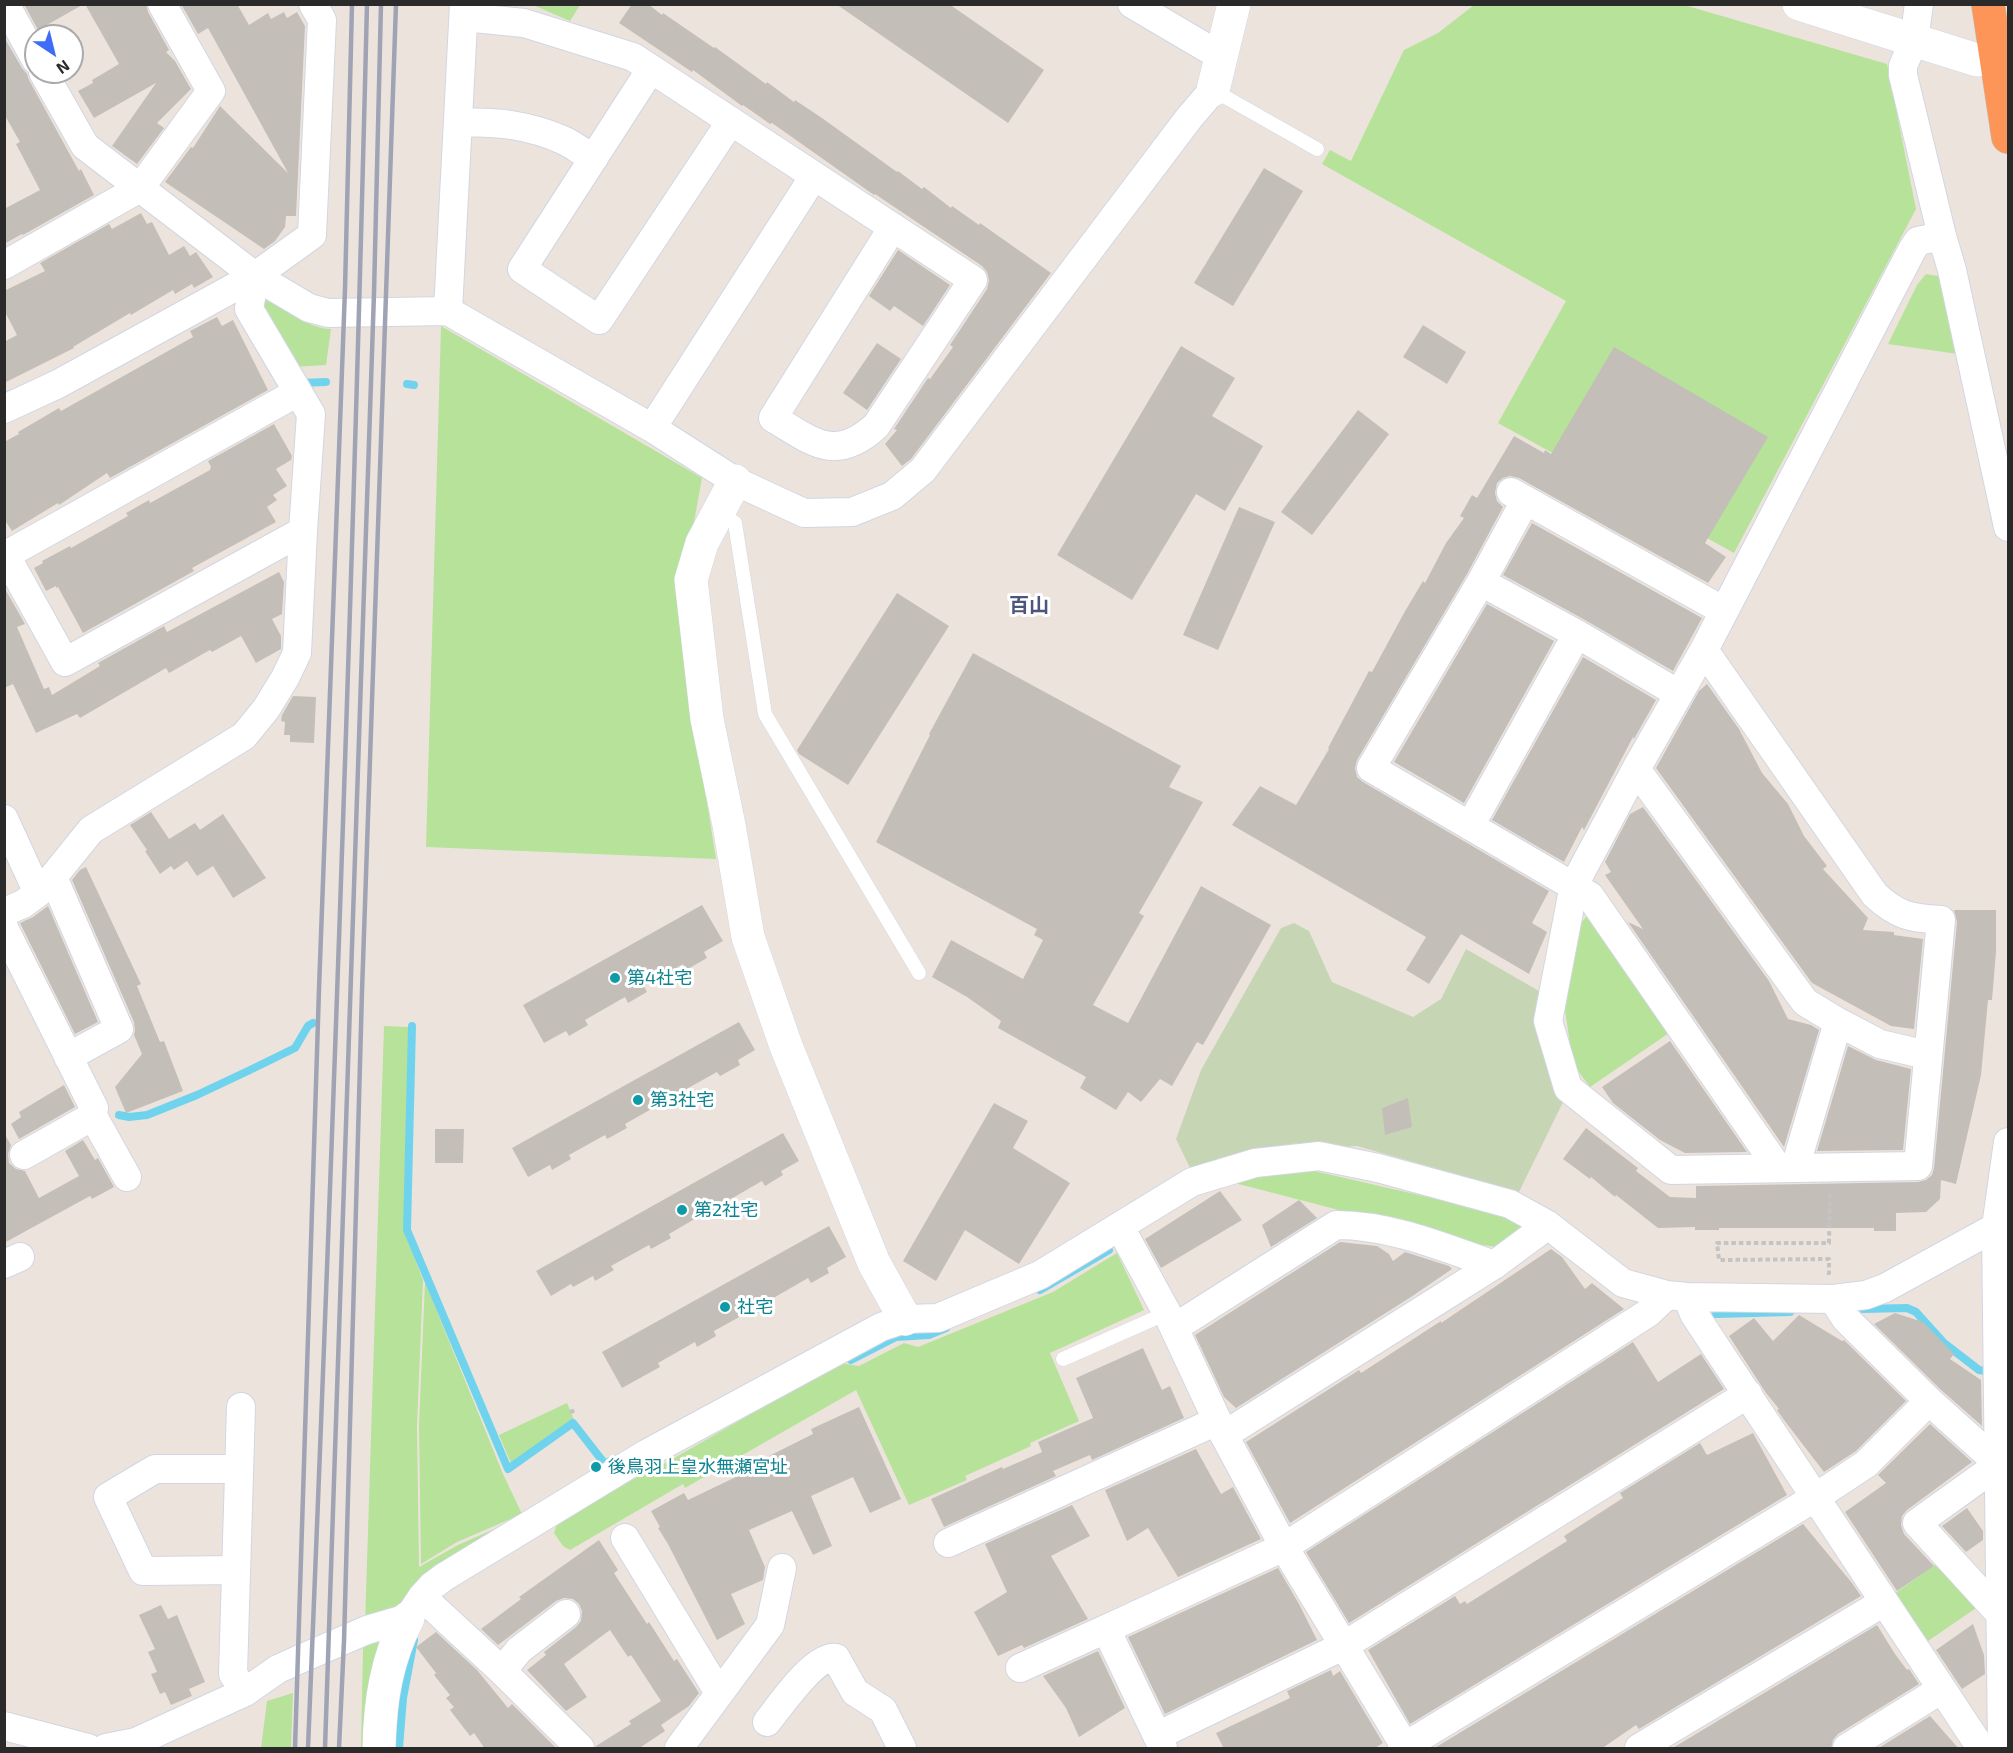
<!DOCTYPE html>
<meta charset="utf-8">
<style>
body{margin:0}
#map{position:relative;width:2013px;height:1753px;overflow:hidden;background:#ece4dc;font-family:"Exo 2",sans-serif}
canvas{display:block}
.frame{position:absolute;inset:0;border:6px solid #2a2a2a;pointer-events:none}
.north{position:absolute;left:24px;top:24px;width:60px;height:60px;box-sizing:border-box;background:#fff;border:2px solid #aaa;border-radius:50%;rotate:145deg;font-size:16px;font-weight:700;line-height:24px;text-align:center;color:#2a2a2a}
.north::after{content:'';display:block;margin:auto;width:21px;height:27px;background:#3e6bf7;clip-path:polygon(50% 0,100% 100%,50% 72%,0 100%)}
</style>
<div id="map">
<canvas width="2013" height="1753"></canvas>
<div class="frame"></div>
<div class="north">N</div>
</div>
<script>
const c = document.querySelector('canvas').getContext('2d');
c.lineJoin = 'round';
function fill(path, color) { c.fillStyle = color; c.fill(path, 'evenodd'); }
function stroke(path, color, width, dash) { c.strokeStyle = color; c.lineWidth = width; c.lineCap = dash ? 'butt' : 'round'; c.setLineDash(dash || []); c.stroke(path); }
function label(font, color, halo, rows, align = 'center') {
  c.font = font + ' "Exo 2","Noto Sans JP",sans-serif'; c.lineWidth = 6; c.setLineDash([]); c.textBaseline = 'middle'; c.strokeStyle = halo; c.fillStyle = color; for (const [text, x, y, turn = 0] of rows) {
    c.save(); c.translate(x, y); c.rotate((+turn || 0) * Math.PI / 180); c.textAlign = isNaN(turn) ? turn : align; if (halo) c.strokeText(text, 0, 0); c.fillText(text, 0, 0); c.restore();
  }
}
const green = new Path2D(`
 M533,5h47l-10,16z
 M1474,5h210l203,59 29,145 -182,344 -236,-130 68,-122 -244,-137 8,-14 21,11 53,-111 34,-17z
 M1926,274l12,2 5,5 15,73 -70,-10 29,-59z
 M270,298c20,14 37,30 61,31l-5,36 -34,2 -31,-52 3,-13z
 M441,326l261,152 -13,71 2,152 25,158 -290,-12z
 M1593,916l79,115 -82,56 -17,-23 -8,-54 7,-51 10,-37 4,-5z
 M384,1026l25,1 -5,204 19,49 -6,146 2,141 39,-22 59,-26 -118,94 -34,12z
 M1314,1171l188,43 24,15 -29,18 -35,-5 -231,-60 35,-10z
 M1117,1253l27,57 -94,43 29,68 -49,22 1,3 -66,30 2,4 -58,25 -53,-115 -171,98 -2,-4 -113,66 -7,-4 -9,-13 3,-9 104,-61 1,2 178,-102 19,3 45,-23 14,4 135,-55z
 M425,1282l78,192 19,40 -65,28 -36,22 -2,-138z
 M567,1403l7,17 -63,43 -12,-28z
 M1935,1565l44,41 -51,35 -37,-45z
 M383,1640l-13,108h-9l2,-101z
 M293,1693l-2,55h-30l6,-47z`);
const cemetery = new Path2D(`
 M1294,923l15,8 23,51 81,35 28,-18 25,-50 73,42 26,107 -46,94 -162,-46 -38,3 -126,25 -17,-35 25,-69 80,-142z`);
const stream = new Path2D(`
 M301,383l25,-1
 M407,384l7,1
 M412,1026l-5,204 101,239 65,-46 32,41 5,-3
 M119,1115l10,2 18,-2 50,-20 53,-25 45,-22 13,-22 5,-3
 M1040,1290l69,-40
 M1863,1309l44,-1 9,4 28,31 35,27 12,2
 M1716,1314l74,-2
 M851,1360l45,-23 33,-2 17,-7
 M399,1748l4,-50 11,-58`);
const building = new Path2D(`
 M24,4h60l-46,26z
 M85,4h61l2,8 21,38 -3,2 9,9 16,28 -34,34 7,5 -27,36 -25,-18 44,-63 -62,35 -16,-27 15,-8 -1,-3 27,-16z
 M181,4h56l12,21 19,-12 3,6 13,-7 3,6 10,-6 8,14 -9,190h-10l-1,11 -10,14 -11,8 -99,-67 26,-35 2,1 27,-42 68,67 -80,-145 -10,6z
 M632,4h16l14,11 1,-2 51,35 1,-1 51,37 1,-2 27,20 1,-2 27,18 75,54 1,-1 24,18 2,-2 27,21 1,-2 27,19 1,-2 71,50 -140,186 -9,7 -17,-22 12,-14 -3,-1 34,-51 2,1 23,-32 -3,-2 37,-56 2,-9 -2,-8 -5,-6 -107,-72 -1,1 -102,-72 -2,1 -27,-19 -1,1 -49,-36 -1,2 -73,-49z
 M836,4h113l95,66 -36,53z
 M4,37l18,31 5,6 2,6 50,91 2,-2 13,26 -71,40 -1,-1 -18,10v-35l36,-19 -24,-46 4,-2 -16,-28z
 M1264,168l39,23 -70,115 -39,-23z
 M141,213l6,11 5,-2 17,33 15,-9 6,10 6,-4 17,25 -19,11 -2,-4 -17,10 -2,-4 -42,25 -1,-2 -57,34 1,1 -70,35v-41l13,-7 -13,-25v-19l41,-20 -5,-8 69,-39 3,5z
 M898,250l52,35 -27,41 -29,-20 -4,5 -21,-15z
 M217,317l5,9 11,-6 35,70 -158,88 -3,-5 -48,32 -1,-2 -46,28 -8,-12v-77l15,-8 -1,-2 41,-24 2,3 132,-74 -3,-6z
 M1423,325l43,27 -19,32 -44,-27z
 M877,343l24,16 -34,51 -24,-17z
 M1181,346l54,32 -23,38 51,30 -38,65 -29,-17 -64,106 -75,-45z
 M1614,347l154,90 -63,106 21,14 -18,26 -189,-105 -9,-2 -7,2 -6,5 -2,10 2,8 6,6 -36,67 -110,186 -2,8 2,9 6,5 186,109 -17,32 15,9 -18,42 -68,-40 -32,50 -23,-14 20,-33 -194,-112 28,-39 36,19 33,-56 -1,-1 41,-77 3,1 32,-59 19,-32 2,2 21,-40 18,-25 -4,-2 12,-21 5,3 37,-62 30,17 1,-3 6,4z
 M1358,410l31,24 -77,101 -31,-23z
 M274,424l18,32 -1,4 -15,9 11,17 -14,9 4,5 -10,7 9,15 -84,46 2,3 -111,62 -25,-46 -2,1v-2l-10,5 -12,-23 9,-5 -1,-2 28,-15 1,2 57,-32 -2,-3 23,-13 1,3 60,-33v-1l1,-2 -3,-6z
 M1239,507l36,15 -57,128 -35,-15z
 M1532,523l170,95 -29,53 -88,-51 -82,-45z
 M279,572l5,10 -2,32 -10,5 9,17v13l-25,14 -15,-27 -29,16 -2,-2 -41,23 -3,-5 -86,50 -3,-4 -41,19 -23,-49 -9,4v-101l21,37 -8,3 27,62 5,-2 3,8 48,-29 -2,-3 66,-37 3,6z
 M897,593l52,33 -101,159 -49,-31 -2,-4z
 M1487,604l67,37 -90,162 -70,-41z
 M973,653l208,113 -12,21 34,15 -64,111 5,3 -51,89 35,18 73,-137 70,39 -68,120 -6,-3 -25,44 -12,-7 -19,23 -13,-10 -12,18 -36,-22 6,-11 -88,-49 3,-7 -34,-24 -35,-20 19,-37 72,39 20,-39 -9,-5 3,-6 -161,-87 54,-107 -1,-1z
 M1583,657l73,43 -22,39 -1,-2 -49,93 -2,-3 -18,35 -72,-42z
 M1707,684l32,45 23,44 26,31 16,32 23,30 -4,3 45,49 -5,12 31,2v3l29,4 -9,90 -23,-3 -79,-43 -156,-215 43,-77z
 M293,696l23,1 -2,46 -24,-1v-7h-6l1,-13 -4,-1 1,-6z
 M1643,807l126,174 19,38 23,6 8,5 -35,117 -156,-225 15,7 -38,-54 6,-3 -6,-10 25,-48z
 M151,812l18,27 26,-16 5,7 23,-16 43,64 -33,20 -20,-32 -16,10 -10,-15 -13,9 -3,-4 -11,8 -15,-23 2,-1 -17,-25z
 M86,867l55,117 -4,2 23,56 4,-1 19,50 -57,22 -11,-26 27,-33 -8,-19 1,-5 -1,-8 -62,-142 8,-10z
 M702,905l21,36 -19,11 3,6 -21,12 -3,-6 -39,22 3,6 -19,11 -3,-6 -40,23 3,5 -19,11 -3,-5 -22,12 -21,-38z
 M48,906l50,116 -23,12 -55,-111 13,-6z
 M1954,910h42v42l-4,48h-4l-7,75 -25,109 -15,-4 -1,19 -14,13 -30,1v18h-22v-3h-155v2h-24v-3l-37,1 -42,-33 -1,2 -24,-20 -1,2 -27,-20 23,-31 52,40 -2,3 34,26 26,1v-12l222,-4 8,-2 6,-5 2,-7 23,-246z
 M739,1022l16,28 -17,10 2,5 -20,11 -3,-4 -36,20 2,5 -19,10 -2,-4 -37,21 2,4 -20,11 -2,-4 -36,20 2,4 -19,11 -2,-5 -22,12 -16,-29z
 M1670,1041l77,111 -62,1 -25,-13 -47,-37 -11,-16z
 M1848,1046l28,14 35,9 -8,81 -86,1z
 M64,1085l11,22 -56,32 -8,-15 10,-7 -2,-5z
 M1408,1098l4,29 -27,8 -3,-27z
 M994,1103l34,18 -15,27 57,35 -51,81 -54,-34 -29,51 -33,-20z
 M435,1129h29l-1,34h-28z
 M4,1133l7,12 -3,9 1,9 7,6 9,2 14,27 40,-22 -14,-25 18,-11 12,20 3,-2 16,29 -22,12 -2,-3 -86,47z
 M783,1133l16,28 -18,10 2,4 -18,11 -3,-5 -38,22 2,4 -18,10 -3,-4 -36,21 2,4 -20,11 -2,-4 -38,21 3,4 -19,11 -2,-5 -20,11 -2,-3 -20,12 -15,-25z
 M1220,1191l22,29 -81,48 -16,-29z
 M1299,1200l18,18 -46,29 -9,-22z
 M829,1226l17,31 -19,11 2,5 -18,10 -3,-5 -38,22 3,4 -19,11 -2,-5 -38,21 2,5 -19,11 -2,-5 -37,21 2,4 -38,21 -20,-36z
 M1340,1242l37,4 12,8 4,7 12,-9 44,14 3,3 -41,28 -175,111 -12,-11 -29,-62z
 M1551,1249l11,8 23,32 7,-6 32,26 -334,214 -44,-81 113,-72 2,3 80,-52v2z
 M1895,1313l28,9 31,32 -4,5 31,21 1,46 -42,-37 -66,-65z
 M1799,1315l43,26 2,-1 62,61 -50,50 -32,21 -40,-52 -7,-10 2,-1 -13,-16 -37,-57 25,-18 19,23z
 M1633,1342l25,40 43,-28 23,35 -375,234 -43,-71z
 M1143,1348l19,42 8,-4 14,32 -92,42 -2,-5 -37,16 3,5 -112,51 -13,-28 71,-32 1,2 39,-17 -4,-10 55,-24 -17,-40z
 M859,1407l42,92 -31,14 -17,-36 -42,19 21,50 -19,9 -21,-44 -43,19 16,37 -2,13 -32,14 14,30 -28,16 -49,-96 -10,-16 2,-1 -9,-16 33,-18 4,7 52,-25 -1,-2 26,-12 -2,-2 50,-25 -2,-5z
 M1930,1424l42,38 -65,48 -5,6 -1,9 3,9 30,32 -37,25 -52,-79 41,-29 -8,-8z
 M1753,1433l34,62 -377,229 -42,-74 87,-54 5,8 5,-3 2,3 100,-63 -3,-5 59,-38 -3,-5 80,-50 7,12z
 M1196,1449l25,45 12,-7 28,52 -83,38 -30,-49 -21,13 -22,-51z
 M1072,1505l18,31 -39,20 37,63 -64,29 -2,-3 -24,11 -24,-44 33,-20 -22,-48z
 M1967,1508l16,23v9l-17,12 -24,-26z
 M1803,1524l49,59 9,13 -222,133 -3,-4 -35,24h-168z
 M599,1540l19,30 -4,3 33,51 2,-2 25,39 3,-2 22,34 -10,13 -28,19 4,6 -27,18h-42v-3l35,-22 -2,-3 32,-20 -30,-46 -3,2 -18,-27 -46,34 23,33 -21,14 -39,-41 19,-15 -2,-3 32,-25 5,-6 1,-10 -3,-7 -6,-5 -9,-1 -8,3 -58,44 -17,-16 40,-30 -2,-2z
 M1278,1568l21,36 18,36 -152,74 -37,-77z
 M161,1605l7,14 9,-4 28,67 -16,7 3,7 -21,9 -6,-13 -5,2 -9,-20 6,-2 -9,-20 7,-3 -16,-34z
 M1973,1624l11,31 1,19 -23,15 -26,-39z
 M1877,1625l18,29 12,16 2,-1 10,15 -81,50 -5,6 -2,9h-160z
 M436,1632l41,38 31,38 4,-4 45,45h-72l-11,-16 -4,3 -20,-26 4,-3 -8,-9 4,-3 -16,-20 2,-2 -20,-26z
 M1098,1651l27,57 -46,29 -13,-29 -23,-32z
 M1331,1670l2,6 7,-5 43,72 -10,6h-149l-8,-16 74,-35 -3,-7z
 M1930,1716l29,33h-82z`);
const path = new Path2D(`
 M1827,1273h2v-14l-110,1 -2,-17h112l1,-51
 M570,1412l6,-2`);
const service = new Path2D(`
 M1213,90l104,59
 M718,512l17,11 30,191 154,259
 M1063,1359l104,-46`);
const minor = new Path2D(`
 M5,4l31,56
 M1132,4l90,53
 M1919,4l-5,36 -11,26v9l39,161 10,34 56,257
 M464,17l60,6 109,34 340,223 -97,146c-41,37 -63,16 -103,-8l120,-191
 M651,69l-129,200 77,51 132,-199
 M43,72l42,74 170,130 54,32 19,5 120,-2 204,117 83,53 69,32 48,-1 40,-16 31,-26 266,-352 24,-28
 M458,123c38,-2 72,2 107,18 10,5 18,12 29,17
 M4,265l136,-77 71,-97 -49,-87
 M448,311l16,-307
 M4,409l54,-25 197,-108 57,-41 10,-215 -9,-16
 M652,428l162,-252
 M1511,492l213,119
 M1525,501l-44,81 -110,186 219,128 188,272
 M4,552l61,110 238,-131
 M6,555l292,-163
 M1481,582l96,52 102,60
 M1704,650l171,245c23,21 35,23 66,25l-23,246 -247,4 -103,-82 -20,-67 26,-136 62,-116 68,-119 208,-400 6,-9 24,-5
 M1636,769l169,233 33,20 42,22 47,11
 M4,819l34,74
 M1470,826l107,-192
 M53,877l66,152 -51,28
 M4,912l19,-8 15,-11 15,-16 38,-47 153,-94 22,-27 19,-31 12,-25 6,-122 8,-117 -62,-105 6,-33
 M4,928l90,180 -1,8 34,61
 M24,1155l69,-39
 M1795,1168l43,-146
 M1120,1227l47,86 57,122 60,112 122,201
 M4,1264l16,-7
 M1687,1297l7,17 287,434
 M1833,1299l13,20 83,82 70,63 -82,59 84,92
 M1174,1328l162,-103c55,0 107,22 158,40
 M241,1407l-8,267 12,18
 M1224,1435l270,-170 54,-40
 M625,1538l94,155
 M948,1543l269,-122
 M236,1570l-93,1 -35,-74 47,-28h84
 M422,1597l80,74 78,77
 M1020,1668l86,-39
 M502,1671l17,-21 47,-36
 M767,1722c13,-16 48,-68 69,-64l19,34 28,18 19,38
 M4,1726l84,22
 M1157,1736l188,-91 403,-251
 M106,1748l30,-6 109,-50 33,-23 20,-9 69,-30 41,-12 14,-21 10,-11 12,-9 202,-123 235,-127 24,-8 33,-1 102,-43 152,-93 63,-19 64,-7 59,12 132,36 38,21 75,58 44,12 20,2 146,2 33,-4 19,-7 111,-61 12,-1
 M679,1748l91,-123 12,-57
 M1163,1748l-57,-119 178,-82 364,-234 19,-18
 M1402,1748l414,-251 50,-33 63,-63
 M1639,1748l245,-146
 M1847,1748l95,-59
 M2002,1748l-6,-521 12,-85`);
const tertiary = new Path2D(`
 M1799,4l178,56
 M1213,90l21,-86
 M735,481l-33,62 -11,37 16,139 22,106 19,112 38,109 88,217 31,56
 M379,1748c1,-46 7,-88 29,-130`);
const motorway = new Path2D(`
 M1988,4l20,133`);
const rail = new Path2D(`
 M295,1748l24,-759 26,-700 7,-285
 M308,1748c24,-581 45,-1162 59,-1744
 M325,1748l49,-1455 7,-289
 M339,1748l5,-107 18,-650 34,-987`);
const markers = [
 [615,978,6,"#0f9aa8"],
 [638,1100,6,"#0f9aa8"],
 [682,1210,6,"#0f9aa8"],
 [725,1307,6,"#0f9aa8"],
 [596,1467,6,"#0f9aa8"]
];
const cultureNames = [
 ["第4社宅",627,978],
 ["第3社宅",650,1100],
 ["第2社宅",694,1210],
 ["社宅",737,1307],
 ["後鳥羽上皇水無瀬宮址",608,1467]
];
const neighbourhoodNames = [
 ["百山",1029,605]
];
fill(green, '#b6e299');
fill(cemetery, '#c6d6b4');
stroke(stream, '#70d3ed', 8);
fill(building, '#c4beb9');
stroke(service, '#d1d6e3', 15);
stroke(minor, '#d1d6e3', 30);
stroke(tertiary, '#d1d6e3', 34);
stroke(motorway, '#c3c3c3', 34);
stroke(path, '#c3c3c3', 4, [4.5, 3]);
stroke(service, '#fff', 14);
stroke(minor, '#fff', 28);
stroke(tertiary, '#fff', 33);
stroke(motorway, '#fc9557', 33);
stroke(rail, '#9fa3b4', 4.5);
for (const [x, y, r, color] of markers) { const dot = new Path2D(); dot.arc(x, y, r, 0, 2 * Math.PI); c.fillStyle = color; c.fill(dot); stroke(dot, '#fff', 2); }
label('18px', '#0d838f', '#fff', cultureNames, 'left');
label('bold 20px', '#4b567a', '#fff', neighbourhoodNames);
</script>
